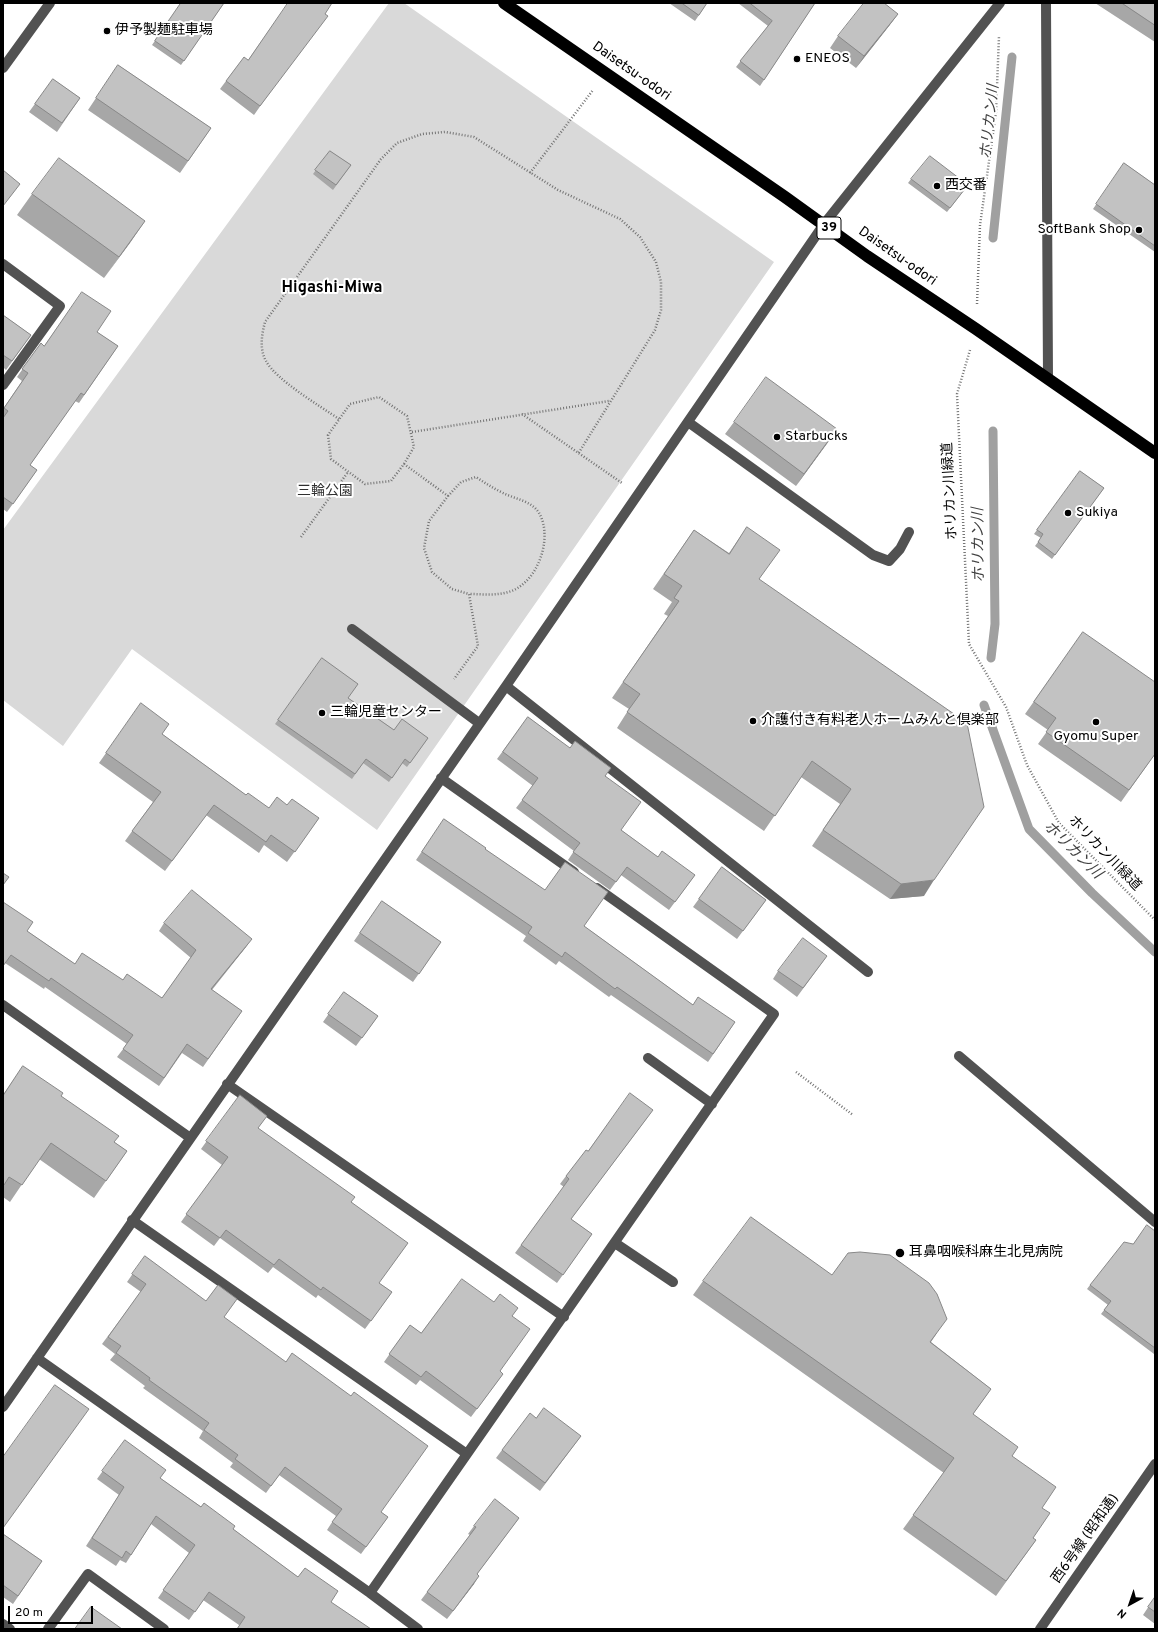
<!DOCTYPE html>
<meta charset="utf-8">
<style>
body{margin:0}
#map{position:relative;width:1158px;height:1632px;overflow:hidden;background:#fff;font-family:Overpass,sans-serif}
canvas{display:block}
.frame{position:absolute;inset:0;border:4px solid #000;pointer-events:none}
.north{position:absolute;left:1110px;top:1584px;width:40px;height:40px;-webkit-text-stroke:3px #fff;paint-order:stroke;rotate:220deg;font-size:11px;font-weight:700;line-height:16px;text-align:center;color:#000}
.north::after{content:'';display:block;margin:auto;width:14px;height:18px;background:#000;clip-path:polygon(50% 0,100% 100%,50% 72%,0 100%)}
.scale{position:absolute;left:8px;top:1606px;width:85px;height:18px;box-sizing:border-box;border:2px solid #000;border-top:0;padding-left:5px;font-size:12px;line-height:14px;white-space:nowrap;color:#000;-webkit-text-stroke:3px #fff;paint-order:stroke}
</style>
<div id="map">
<canvas width="1158" height="1632"></canvas>
<div class="frame"></div>
<div class="north">N</div>
<div class="scale">20 m</div>
</div>
<script>
const c = document.querySelector('canvas').getContext('2d');
c.lineJoin = 'round';
function fill(path, color) { c.fillStyle = color; c.fill(path, 'evenodd'); }
function stroke(path, color, width, dash) { c.strokeStyle = color; c.lineWidth = width; c.lineCap = dash ? 'butt' : 'round'; c.setLineDash(dash || []); c.stroke(path); }
function label(font, color, halo, rows, align = 'center') {
  c.font = font + ' Overpass,"Noto Sans JP",sans-serif'; c.lineWidth = 4; c.setLineDash([]); c.textBaseline = 'middle'; c.strokeStyle = halo; c.fillStyle = color; for (const [text, x, y, turn = 0] of rows) {
    c.save(); c.translate(x, y); c.rotate((+turn || 0) * Math.PI / 180); c.textAlign = isNaN(turn) ? turn : align; if (halo) c.strokeText(text, 0, 0); c.fillText(text, 0, 0); c.restore();
  }
}
const green = new Path2D(`
 M389,3h15l370,259 -397,568 -245,-181 -69,97 -60,-46v-170z`);
const stream = new Path2D(`
 M993,238l19,-181
 M991,658l4,-34 -2,-193
 M984,705l45,124 63,64 63,59`);
const path = new Path2D(`
 M530,173l63,-83
 M977,304l3,-79 16,-113 3,-76
 M970,350l-13,44 12,250 37,63 21,58 32,58 96,97
 M522,414l100,69
 M339,419c-19,-13 -63,-39 -73,-58 -7,-13 -4,-27 -1,-39l116,-163 16,-16 25,-9 23,-2 29,5 84,53 62,29 20,18 16,25 5,20v28l-6,20 -77,124
 M412,432l197,-31
 M404,464l10,-17 -7,-31 -28,-19 -29,7 -22,31 3,24 34,25 26,-3 13,-17 44,32 -19,25 -5,27 8,24 20,17 17,5 9,52 -24,33
 M448,496l13,-14 15,-5c9,6 17,11 27,16 12,6 29,8 36,20 15,25 -2,72 -31,79 -12,4 -26,2 -39,2
 M301,537l47,-65
 M796,1072l57,43`);
const minor = new Path2D(`
 M1046,3l2,375
 M3,68l47,-65
 M3,264l57,42 -57,79
 M688,422l185,133 16,6 11,-12 9,-17
 M352,629l127,94
 M506,686l362,286
 M441,778l133,94
 M3,1005l186,132
 M959,1056l196,166
 M648,1058l64,46
 M227,1084l337,233
 M132,1220l335,234
 M615,1243l58,39
 M37,1358l333,235 48,36
 M3,1407l503,-721 318,-462 176,-221
 M370,1593l404,-579 -177,-126
 M3,1624l7,5
 M48,1629l40,-55 76,55
 M1040,1629l115,-165`);
const highway = new Path2D(`
 M504,3l281,194 82,59 109,73 179,124`);
const wall = new Path2D(`
 M181,3h43l-43,62 -29,-20z
 M669,3h38l-12,18z
 M738,3h77l-55,83 -24,-19 32,-41z
 M1095,3h60v39z
 M325,14l-71,101 -34,-26 6,-8 22,-21z
 M898,14l-9,12 -33,42 -26,-20 8,-12z
 M118,65l93,63 -31,45 -92,-63z
 M53,79l27,19 -23,34 -28,-20z
 M330,151l21,14 -18,25 -20,-16z
 M1124,163l31,22v67l-62,-43z
 M911,179l54,10 -18,23 -39,-29z
 M32,194l113,27 -41,57 -87,-63z
 M3,315l28,20 -25,35 -3,-3z
 M97,332l21,14 -39,57 -4,-2 -45,64 7,5 -30,42 -4,-3v-100l19,-28 -5,-4 24,-34 3,3z
 M734,422l103,7 -41,57 -71,-52z
 M1080,471l24,17 -52,71 -17,-13 6,-8 -7,-4z
 M747,527l12,52 165,317 -34,3 -78,-53 28,-42 -39,-27 -37,54 -147,-103 12,-19 -17,-11 56,-82 -4,-2 8,-12 -19,-13 41,-59 35,23z
 M1083,632l72,122 -34,48 -83,-58 10,-14 -23,-16z
 M348,698l46,32 34,8 -21,29 -5,-4 -13,19 -26,-19 -11,16 -77,-55 3,-4z
 M141,703l21,31 84,61 23,13 18,-3 32,13 -32,44 -23,-17 -5,8 -53,-38 -41,56 -40,-30 28,-39 -54,-39z
 M528,717l78,59 15,54 37,27 37,18 -26,35 -48,-35 -11,15 -42,-30 6,-9 -58,-43 17,-22 -36,-27z
 M444,819l41,30 99,77 109,79 42,17 -27,40 -97,-67 -2,2 -50,-36 -3,4 -33,-24 3,-5 -110,-76z
 M722,867l44,33 -29,39 -44,-32z
 M382,901l59,41 -28,40 -59,-41z
 M164,923l82,24 -34,43 30,21 -39,56 -21,-14 -23,33 -42,-29 10,-13 -82,-57 -1,2 -39,-26 22,-32 48,33 48,16 39,18 29,-40 -32,-27z
 M827,956l-30,41 -24,-18 5,-8z
 M344,992l34,24 -22,30 -33,-24z
 M23,1066l38,30 53,46 13,9 -33,47 -55,-39 -29,43 -7,-5v-102z
 M240,1095l18,33 94,74 27,81 13,9 -27,37 -47,-34 -2,3 -43,-31 -5,6 -48,-35 -6,8 -33,-24 41,-57 -21,-16z
 M647,1118l-76,101 21,15 -35,49 -42,-30 49,-66 -4,-3 6,-8 22,-25z
 M1155,1231v122l-1,1 -53,-40 7,-9 -21,-16 3,-4 43,-41z
 M145,1256l79,61 157,195 7,5 -27,37 -34,-24 9,-14 -57,-41 -13,18 -36,-26 3,-4 -34,-25 4,-7 -60,-43 2,-2 -35,-26 5,-6 -13,-10 39,-52 -14,-10z
 M832,1275l105,58 -6,9 60,47 -18,25 39,42 30,52 -9,30 3,2 -40,56 -93,-67 41,-56 -251,-178 10,-14z
 M513,1316l-13,55 3,3 -32,43 -51,-37 -4,5 -32,-23 26,-37 11,8z
 M536,1418l45,18 -41,55 -44,-33 6,-8z
 M125,1440l35,38 73,51 65,48 40,14 -99,34 -36,-25 -14,20 -31,-22 31,-45 -38,-29 -25,39 -6,-3 -4,6 -30,-20 33,-51 -22,-16z
 M519,1518l-42,56 -3,10 -27,35 -26,-19 49,-65 -2,-1 6,-8z
 M3,1534l39,27 -29,43 -10,-7z
 M1155,1597v27l-12,-9z`);
const shadedWall = new Path2D(`
 M898,14l-9,12 -33,42 8,-12z
 M145,221l-15,22 -26,35 15,-21z
 M837,429l-8,12 -33,45 8,-12z
 M934,880l-10,16 -34,3 11,-15z
 M252,939l-6,8 -41,50 6,-8z
 M479,1576l-5,8 -27,35 6,-8z`);
const building = new Path2D(`
 M181,3h43l-40,58 -29,-20z
 M288,3h44l-7,11 3,2 -68,90 -34,-25 18,-24 4,3z
 M682,3h25l-8,12z
 M750,3h65l-51,77 -24,-19 32,-40z
 M864,3h20l14,11 -34,42 -26,-20z
 M1122,3h33v22z
 M118,65l93,63 -23,33 -92,-63z
 M53,79l27,19 -18,25 -27,-19z
 M330,151l21,14 -15,20 -21,-15z
 M930,156l38,29 -18,23 -39,-29z
 M59,158l86,63 -26,36 -87,-63z
 M1124,163l31,22v61l-59,-42z
 M3,170l17,14 -17,22z
 M82,292l29,19 -14,21 21,14 -34,49 -3,-2 -51,72 7,5 -24,34 -10,-7v-79l5,-7 -4,-3 24,-35 -6,-4 19,-26 3,3z
 M3,315l28,20 -19,26 -9,-6z
 M766,377l71,52 -33,45 -70,-52z
 M1080,471l24,17 -49,67 -17,-13 5,-8 -6,-4z
 M747,527l33,23 -21,29 208,144 17,84 -50,73 -33,4 -78,-54 28,-41 -39,-28 -37,55 -148,-104 13,-18 -17,-12 56,-81 -5,-3 8,-12 -18,-12 30,-44 35,24z
 M1083,632l72,50v72l-26,36 -83,-58 10,-14 -22,-16z
 M322,658l36,26 -10,14 46,32 8,-11 26,19 -18,25 -5,-4 -13,19 -26,-19 -11,15 -77,-54z
 M141,703l28,21 -7,10 84,61 2,-2 21,15 8,-11 10,8 5,-6 27,19 -24,34 -24,-17 -5,7 -52,-37 -42,56 -40,-30 29,-39 -55,-39z
 M528,717l42,31 5,-7 36,27 -6,8 36,26 -20,28 37,27 4,-6 33,24 -20,27 -48,-35 -11,15 -43,-30 7,-9 -58,-43 16,-22 -35,-26z
 M444,819l42,29 -1,1 60,41 20,-28 43,30 -24,34 109,79 5,-8 37,25 -22,32 -96,-67 -2,2 -50,-37 -3,5 -34,-24 4,-6 -110,-75z
 M722,867l44,33 -23,31 -44,-32z
 M3,873l6,4 -6,8z
 M192,890l60,49 -41,50 31,22 -34,48 -21,-15 -23,34 -41,-29 10,-14 -82,-57 -2,3 -38,-26 -8,11v-64l30,20 -6,9 48,33 7,-11 41,27 4,-6 35,24 34,-48 -32,-27z
 M382,901l59,41 -22,32 -59,-41z
 M803,938l24,18 -24,32 -25,-17z
 M344,992l34,24 -16,22 -34,-24z
 M23,1066l40,27 -2,3 58,40 -5,6 13,9 -21,30 -55,-38 -29,42 -13,-8 -5,8 -1,-1v-88z
 M630,1093l23,17 -82,109 21,15 -29,41 -42,-30 48,-66 -3,-3 20,-26 2,1z
 M240,1095l27,21 -9,12 97,69 -4,5 57,41 -29,40 13,9 -21,29 -48,-34 -2,3 -42,-31 -5,6 -48,-35 -6,8 -34,-24 42,-57 -22,-16z
 M751,1217l81,58 16,-22 12,-1 30,3 39,28 8,11 10,25 -17,23 61,47 -18,25 45,33 -6,9 44,31 -14,21 8,5 -17,25 3,2 -30,41 -93,-66 41,-57 -251,-177z
 M1147,1225l8,6v117l-51,-38 7,-9 -21,-16 34,-43 9,2z
 M145,1256l61,45 12,-16 19,14 -13,18 62,45 6,-9 59,43 3,-4 74,54 -47,66 7,5 -22,30 -34,-25 10,-13 -57,-42 -14,19 -36,-27 3,-4 -34,-25 5,-7 -60,-43 1,-2 -34,-25 5,-7 -13,-9 38,-53 -14,-10z
 M462,1279l32,23 6,-8 18,14 -6,8 18,13 -30,42 3,3 -26,35 -51,-38 -5,6 -32,-23 21,-29 11,8z
 M55,1385l34,24 -86,119v-71z
 M544,1408l37,28 -36,47 -43,-33 28,-37 6,5z
 M125,1440l41,30 -6,8 41,29 3,-4 31,23 -2,3 65,48 7,-9 33,23 -7,11 40,27h-134l8,-12 -36,-25 -14,20 -32,-22 32,-45 -39,-29 -25,39 -5,-4 -4,7 -30,-20 32,-51 -22,-16z
 M495,1499l24,19 -42,56 2,2 -26,35 -26,-19 49,-65 -2,-1z
 M3,1534l39,27 -24,35 -15,-11z
 M1155,1597v15l-7,-5z
 M91,1607l31,22h-47z`);
const markers = [
 [107,31,4,"#000"],
 [797,59,4,"#000"],
 [937,186,4,"#000"],
 [1139,230,4,"#000"],
 [777,437,4,"#000"],
 [1068,513,4,"#000"],
 [322,713,4,"#000"],
 [753,721,4,"#000"],
 [1096,722,4,"#000"],
 [900,1253,5,"#000"]
];
const shields = [
 [829,228,24]
];
const shieldNames = [
 ["39",829,228]
];
const poiNames = [
 ["伊予製麺駐車場",115,31],
 ["ENEOS",805,59],
 ["西交番",945,186],
 ["SoftBank Shop",1131,230,"right"],
 ["Starbucks",785,437],
 ["Sukiya",1076,513],
 ["三輪児童センター",330,713],
 ["介護付き有料老人ホームみんと倶楽部",761,721],
 ["Gyomu Super",1096,737,"center"],
 ["耳鼻咽喉科麻生北見病院",909,1253]
];
const streetNames = [
 ["Daisetsu-odori",631,72,35],
 ["Daisetsu-odori",897,257,35],
 ["ホリカン川緑道",951,491,-93],
 ["ホリカン川緑道",1104,854,46],
 ["西6号線 (昭和通)",1086,1539,-55]
];
const parkNames = [
 ["三輪公園",325,492]
];
const waterNames = [
 ["ホリカン川",991,122,-84],
 ["ホリカン川",980,545,-91],
 ["ホリカン川",1072,851,44]
];
const quarterNames = [
 ["Higashi-Miwa",332,289]
];
fill(green, '#d9d9d9');
stroke(stream, '#a0a0a0', 9);
stroke(path, '#747474', 2.5, [1, 2]);
stroke(minor, '#525252', 10);
stroke(highway, '#000', 12);
fill(wall, '#a7a7a7');
fill(shadedWall, '#888');
fill(building, '#c2c2c2');
stroke(building, '#888', 1);
for (const [x, y, r, color] of markers) { const dot = new Path2D(); dot.arc(x, y, r, 0, 2 * Math.PI); c.fillStyle = color; c.fill(dot); stroke(dot, '#fff', 1.5); }
for (const [x, y, w] of shields) { const box = new Path2D(); box.roundRect(x - w / 2, y - 11, w, 22, 3); c.fillStyle = '#fff'; c.fill(box); stroke(box, '#000', 1); }
label('bold 13px', '#000', null, shieldNames);
label('14px', '#000', '#fff', poiNames, 'left');
label('14px', '#000', '#fff', streetNames);
label('14px', '#303030', '#fff', parkNames);
label('italic 15px', '#414141', '#fff', waterNames);
label('bold 16px', '#000', '#fff', quarterNames);
</script>
